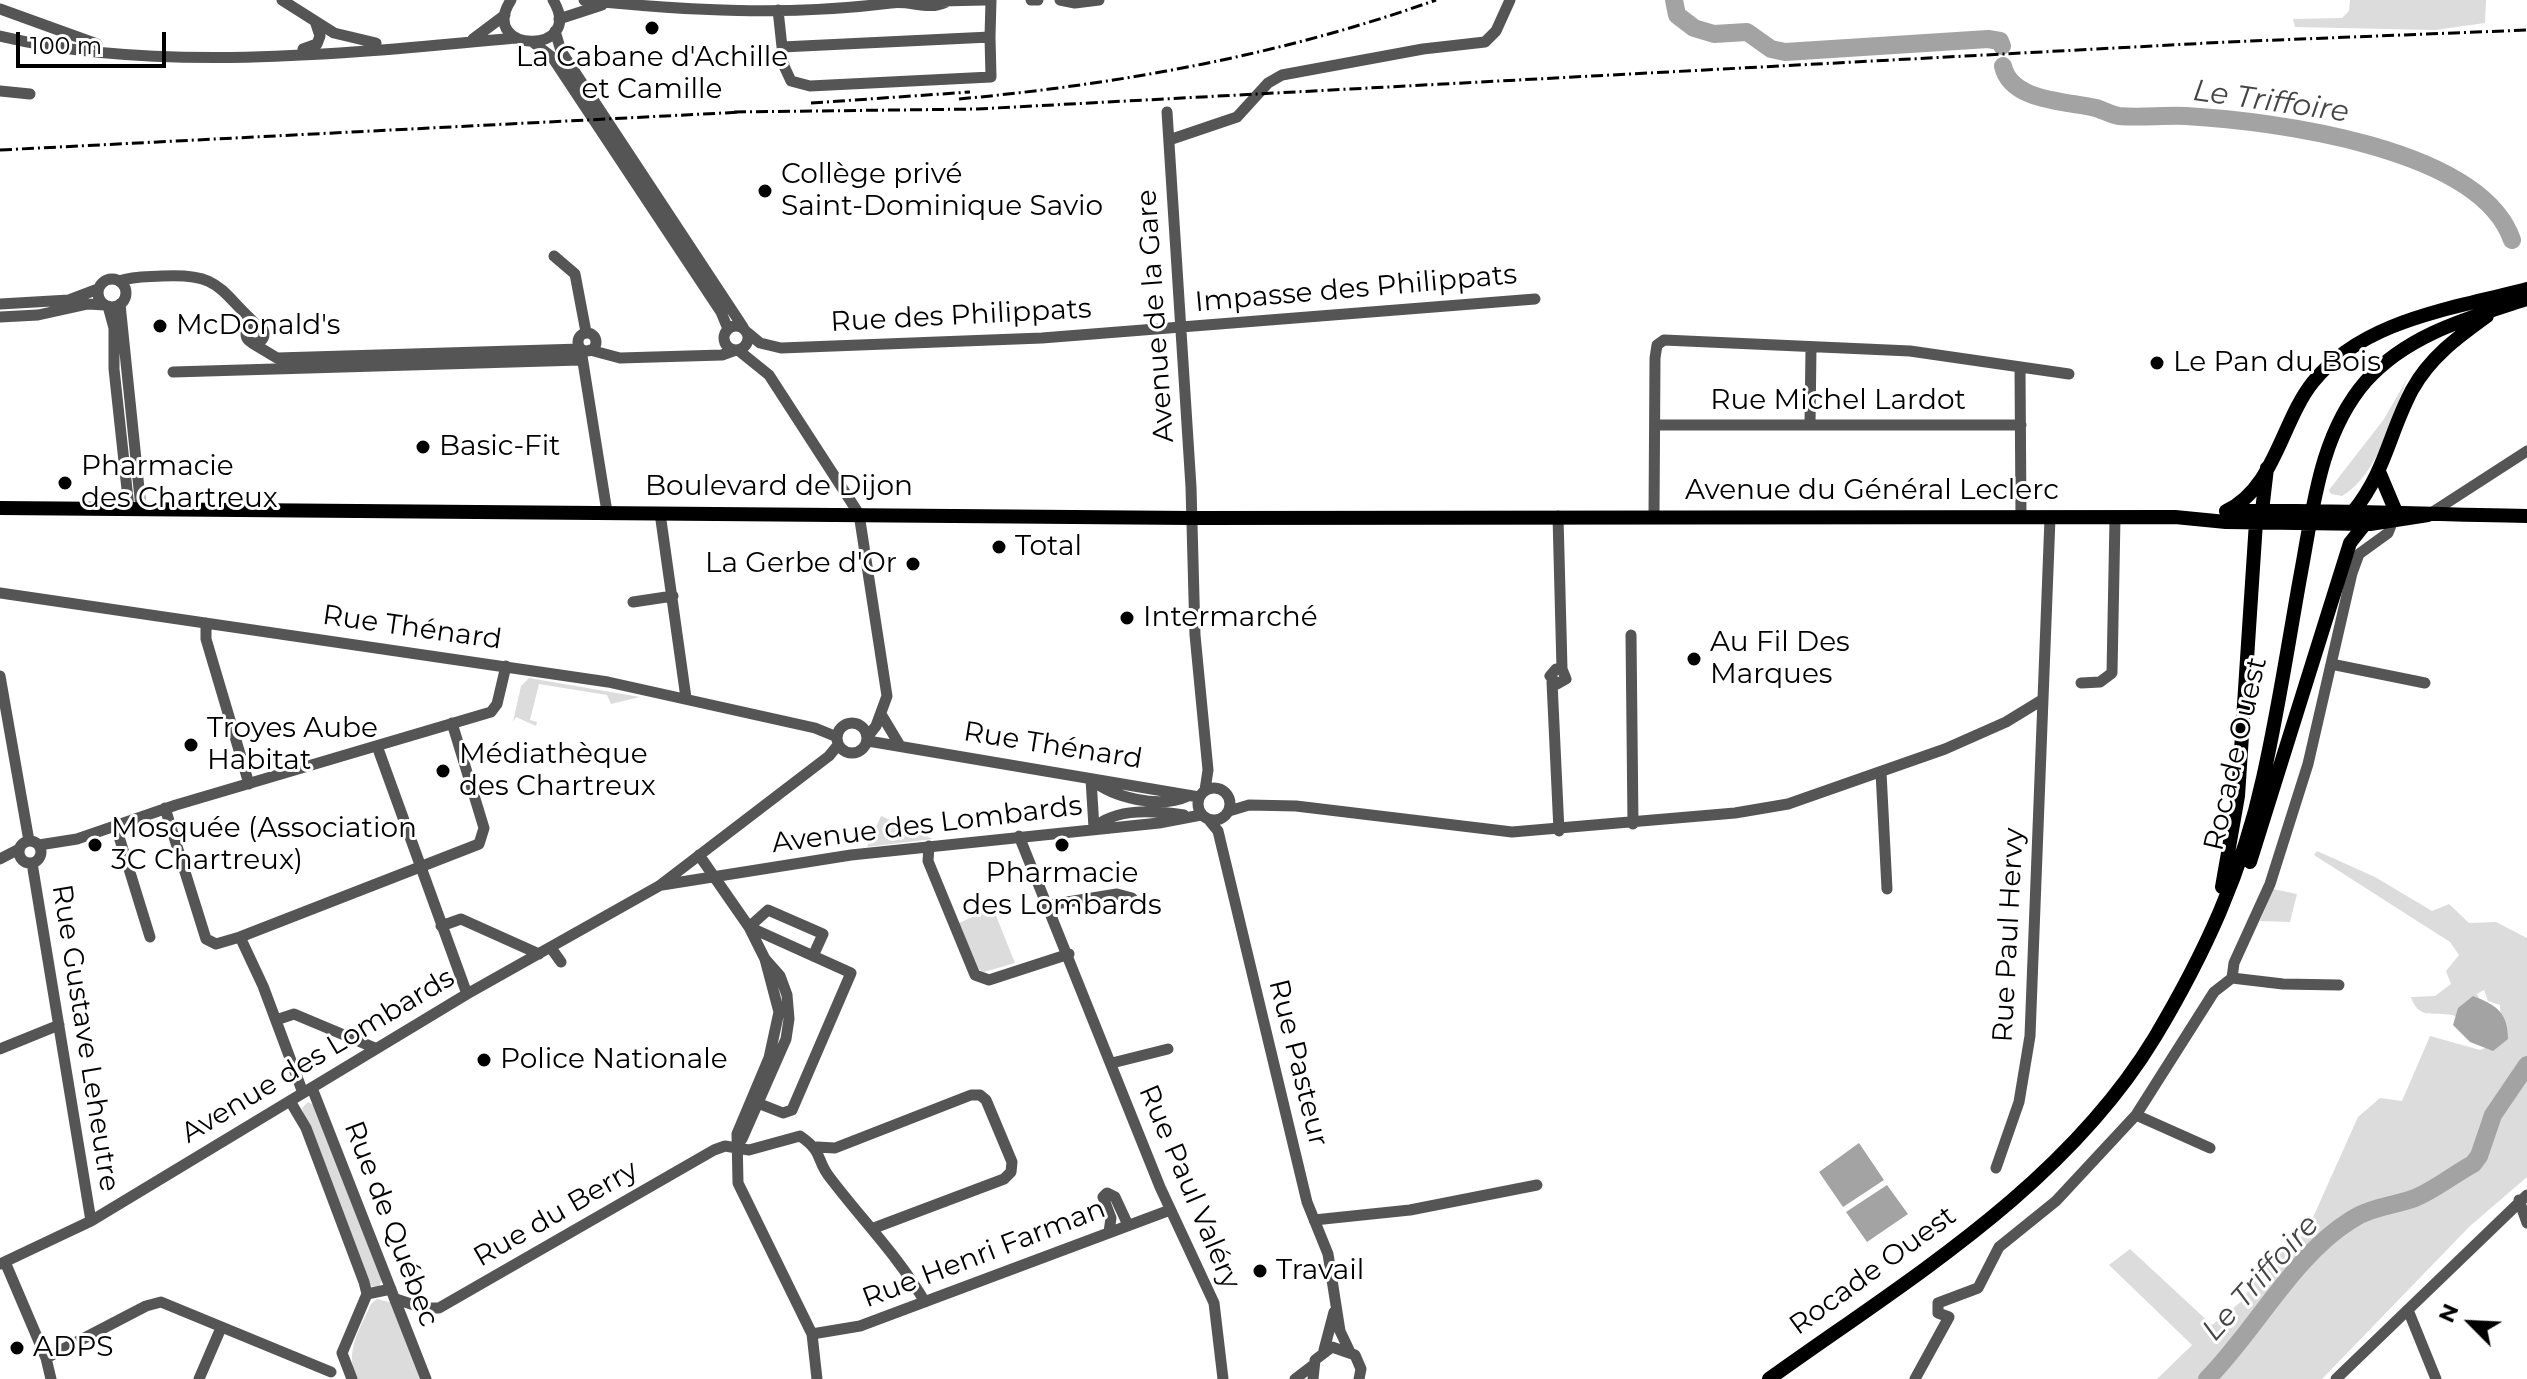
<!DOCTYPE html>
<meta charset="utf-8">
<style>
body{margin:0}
#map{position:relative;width:2527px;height:1379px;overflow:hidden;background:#fff;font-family:Montserrat,sans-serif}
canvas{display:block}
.north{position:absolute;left:2431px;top:1283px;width:80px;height:80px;-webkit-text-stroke:6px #fff;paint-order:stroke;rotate:294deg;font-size:22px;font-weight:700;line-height:32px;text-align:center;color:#000}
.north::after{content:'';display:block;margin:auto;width:28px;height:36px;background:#000;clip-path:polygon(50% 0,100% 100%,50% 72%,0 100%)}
.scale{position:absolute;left:16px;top:32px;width:150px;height:36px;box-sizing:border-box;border:4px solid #000;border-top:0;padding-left:10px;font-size:24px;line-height:28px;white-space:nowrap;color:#000;-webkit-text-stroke:6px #fff;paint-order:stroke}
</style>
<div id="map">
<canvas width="2527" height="1379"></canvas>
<div class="north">N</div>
<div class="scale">100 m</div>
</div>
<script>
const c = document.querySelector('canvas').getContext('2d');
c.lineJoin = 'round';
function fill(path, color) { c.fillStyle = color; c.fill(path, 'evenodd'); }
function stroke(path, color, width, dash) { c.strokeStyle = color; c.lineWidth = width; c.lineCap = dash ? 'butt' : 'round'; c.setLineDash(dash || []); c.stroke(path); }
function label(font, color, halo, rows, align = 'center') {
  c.font = font + ' Montserrat,sans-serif'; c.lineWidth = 6; c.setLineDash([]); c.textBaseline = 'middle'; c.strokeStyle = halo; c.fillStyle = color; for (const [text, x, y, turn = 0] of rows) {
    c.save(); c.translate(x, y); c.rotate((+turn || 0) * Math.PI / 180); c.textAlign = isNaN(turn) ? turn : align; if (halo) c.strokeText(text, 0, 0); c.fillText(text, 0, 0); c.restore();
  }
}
const green = new Path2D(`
 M2350,0h136l-1,23 -50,7 -140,-3 -2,-8 49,-1 7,-7z
 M2407,379c-15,38 -28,95 -65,117l-11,-2 -2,-4 55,-71z
 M529,678l111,19 -29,7 -4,-9 -68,-11 -9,36 7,2 -1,4 -20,-9 -3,5 8,-36z
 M881,816l52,23 -66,8z
 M2317,851l58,26 57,34 17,-7 20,19 27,-1 31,16v239l-57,49 -148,153h-165l35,-34 -83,-80 21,-16 82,76 30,-24 21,-36 43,-32 52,-116 22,-19 22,3 28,-65 50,14 22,-9 -2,-36 -12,-4 -4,-11 -7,4 10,22 -8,14c-7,-5 -16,-12 -24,-14 -18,-6 -36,6 -44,-19l24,-1 16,-12 -5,-13 13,-16 -9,-13 -136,-87z
 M2273,889l24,5 -7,28 -30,-1z
 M993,908l22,55 -31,9 -6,-3 -19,-46z
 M308,1102l6,3 68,175 -3,7 -9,-1 -63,-164 -5,-14z
 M377,1299l16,4 29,76h-66c-11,-29 3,-48 15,-75z`);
const water = new Path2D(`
 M2473,996c23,9 35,16 35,43l-15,12 -23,-9 -17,-17 5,-17z
 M1859,1143l25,37 -41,27 -24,-35z
 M1887,1185l21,29 -41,28 -21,-30z`);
const river = new Path2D(`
 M1674,0l3,15 17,13 20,6 33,-2 24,17 14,3 203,-13 12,2 2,5
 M2003,66c8,36 64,35 93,42 7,2 15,7 23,8 21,2 45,-1 67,0 86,5 294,31 326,124
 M2207,1379c48,-48 86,-123 144,-159 20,-13 42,-14 64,-22 20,-8 39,-24 58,-34l6,-8 14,-41 34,-50`);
const minor = new Path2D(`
 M282,0l52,33 42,10
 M511,0c-35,54 76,56 42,0
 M584,0c103,11 206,16 307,3 19,-3 37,8 55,-1
 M1031,0h7
 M1060,0l15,3 24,-3
 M940,1l45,-1
 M0,9l97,35
 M778,10l4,37 208,-10 1,-37
 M559,19l43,-14
 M555,31l6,20 182,276
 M0,36c157,38 356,17 516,2
 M473,39l32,-24
 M534,43l18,14 169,255 7,17
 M782,47l2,19 7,15 19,5 181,-9 -1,-40
 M303,49l14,-5 3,-8 -4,-12
 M0,91l30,3
 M1167,112l24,375 4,148 13,135 -3,20
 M1169,140l68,-23 31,-34 14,-8 141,-26 62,-7 11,-11 14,-31
 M554,256l21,18 11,58
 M98 293a14 14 0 1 1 28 0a14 14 0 1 1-28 0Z
 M119,281c15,-5 27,-4 43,-5 58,-3 56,13 94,48
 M0,304l69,-4 29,-11
 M120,304l21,204
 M108,306l6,22v41l15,139
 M0,317l38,-2 50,-11 17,1
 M246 334a9 9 0 1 1 18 0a9 9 0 1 1-18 0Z
 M724 338a12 12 0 1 1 24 0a12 12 0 1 1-24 0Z
 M748,333l12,10 21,5 261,-10 493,-39
 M578 342a9 9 0 1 1 18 0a9 9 0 1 1-18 0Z
 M252,343l25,15 304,-9
 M590,350l30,8 102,-3 14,-5
 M738,350l31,25 90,139 28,182 -11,30 -8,10
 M582,356l25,156
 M2020,367l1,151
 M173,372l407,-12
 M1655,425h366
 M1810,425l1,-77
 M660,513l26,185
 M2428,515l99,-64
 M1558,516l4,153 4,10 -9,5 -7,-8 6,-7h6
 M1654,516l1,-158 2,-13 7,-5 246,11 159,23
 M0,593l608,89 207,46 22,9
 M633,602l40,-6
 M206,623v16l43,145
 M1631,635l2,189
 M2331,664l94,19
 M0,676l29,165
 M1552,682l7,149
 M2081,683l19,-1 12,-9 3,-155
 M881,714l18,30
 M837 738a15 15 0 1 1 30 0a15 15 0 1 1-30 0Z
 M868,741l331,56
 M377,746l90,248
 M1881,772l6,117
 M1091,779c22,19 69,30 97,17
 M1091,779l3,49
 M1198 804a16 16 0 1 1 32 0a16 16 0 1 1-32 0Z
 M165,808l41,131 10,5 24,-7 239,-93 5,-16 -32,-105
 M1229,811l20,-6 47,1 216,26 223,-19 53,-9 157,-55 61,-27 36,-22
 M1209,820l9,11 89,371 21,52 12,77 9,19
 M116,827l34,110
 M1094,828c22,-21 62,-17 90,-13
 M1019,836l141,351 54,116 9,76
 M19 852a11 11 0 1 1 22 0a11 11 0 1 1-22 0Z
 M39,845l38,-6 99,-34 315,-93 6,-8 9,-38
 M929,846l-1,15 47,114 14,5 80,-26
 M699,855l50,72 16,32 15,17 7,19 2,24 -3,20 -44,100
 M0,859l19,-10
 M32,863l59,358
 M662,885l189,-30 308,-32 42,-8
 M1049,905l68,-11 15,4
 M441,926l20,-7 78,35
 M240,937l23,49 40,107
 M551,948l10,14
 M765,959l14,53 -10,46 -32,76 1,49 74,151 5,45
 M2232,978l51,6 56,1
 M276,1020l18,-6 81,34
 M0,1049l59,-24
 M1112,1063l56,-14
 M312,1088l114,291
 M290,1101l16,27 58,154 3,12 -25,59 10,26
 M760,1104l23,9 9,-3 59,-137 -102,-46 19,-17 55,24 -10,22
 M2136,1115l74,33
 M817,1147l18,1 136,-53h9l6,5 26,62 -1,10 -7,7 -130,49
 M1996,1168l23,-66 11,-66 20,-518
 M2519,1200l8,23
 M1314,1220l96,-10 127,-25
 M1109,1232l2,-14 -8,-21 4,-4 8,4 13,28
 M5,1262l41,96 5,21
 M0,1264l91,-43 376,-227 192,-108 170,-130 9,-11
 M367,1294l24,-5
 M396,1299l27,9h16l275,-158 11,-4 24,4 51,-14c25,17 15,24 31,43 32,42 67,77 94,123
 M2408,1310l28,69
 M812,1334l48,-8 310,-116
 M1324,1350l10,-38
 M46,1358l100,-52 15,-4 170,70
 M199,1379l22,-51
 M1295,1379l17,-13
 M1313,1379l2,-19 17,-13 23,8 6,14 -2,10
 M1915,1379l34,-62 -11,-4v-10l40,-15 21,-41 57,-46 80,-86 78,-123 18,-14 2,-15 36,-79 38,-120 44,-191 7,-19 29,-21 4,-10
 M2336,1379l191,-184`);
const major = new Path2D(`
 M2380,474l16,38
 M0,508l1192,10 983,-1 51,5 144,2 58,-9
 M2226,511c49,-23 55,-89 87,-129 51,-63 140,-73 214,-93
 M2230,511c99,-2 198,4 297,5
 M2353,512c33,-41 36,-79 59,-122 18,-33 46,-53 75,-74
 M2250,862l100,-319 15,-19
 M2222,887l16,-91 18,-274 6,-11 5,-43
 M1769,1379c138,-99 296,-193 386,-342 49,-82 88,-166 108,-259 15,-66 25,-133 37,-200 13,-68 19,-143 66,-197 42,-47 103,-63 161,-82`);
const rail = new Path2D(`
 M959,99c162,-15 323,-44 477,-99
 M811,103l159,-11
 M734,112l243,-3 1250,-67 300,-12
 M0,150l743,-38`);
const markers = [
 [652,28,8,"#000"],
 [765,191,8,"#000"],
 [160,326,8,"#000"],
 [2157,363,8,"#000"],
 [423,447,8,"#000"],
 [65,483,8,"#000"],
 [999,547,8,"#000"],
 [913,564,8,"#000"],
 [1127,618,8,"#000"],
 [1694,659,8,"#000"],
 [191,745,8,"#000"],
 [443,771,8,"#000"],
 [95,845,8,"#000"],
 [1062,845,8,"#000"],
 [484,1060,8,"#000"],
 [1260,1271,8,"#000"],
 [17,1348,8,"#000"]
];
const poiNames = [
 ["La Cabane d'Achille",652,58,"center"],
 ["et Camille",652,90,"center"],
 ["Collège privé",781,175],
 ["Saint-Dominique Savio",781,207],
 ["McDonald's",176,326],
 ["Le Pan du Bois",2173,363],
 ["Basic-Fit",439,447],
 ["Pharmacie",81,467],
 ["des Chartreux",81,499],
 ["Total",1015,547],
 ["La Gerbe d'Or",897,564,"right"],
 ["Intermarché",1143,618],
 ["Au Fil Des",1710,643],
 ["Marques",1710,675],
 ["Troyes Aube",207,729],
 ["Habitat",207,761],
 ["Médiathèque",459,755],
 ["des Chartreux",459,787],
 ["Mosquée (Association",111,829],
 ["3C Chartreux)",111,861],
 ["Pharmacie",1062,874,"center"],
 ["des Lombards",1062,906,"center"],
 ["Police Nationale",500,1060],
 ["Travail",1276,1271],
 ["ADPS",33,1348]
];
const streetNames = [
 ["Impasse des Philippats",1356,289,-5],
 ["Rue des Philippats",961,316,-3],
 ["Avenue de la Gare",1156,316,-94],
 ["Rue Michel Lardot",1838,401],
 ["Boulevard de Dijon",779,487],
 ["Avenue du Général Leclerc",1872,491],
 ["Rue Thénard",412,628,8],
 ["Rue Thénard",1053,746,9],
 ["Rocade Ouest",2236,754,-77],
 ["Avenue des Lombards",927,825,-7],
 ["Rue Paul Hervy",2009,935,-87],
 ["Rue Gustave Leheutre",85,1038,81],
 ["Avenue des Lombards",318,1056,-31],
 ["Rue Pasteur",1298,1063,76],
 ["Rue Paul Valéry",1189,1187,67],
 ["Rue du Berry",556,1214,-30],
 ["Rue de Québec",391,1224,69],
 ["Rue Henri Farman",984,1254,-21],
 ["Rocade Ouest",1873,1271,-36]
];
const waterNames = [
 ["Le Triffoire",2271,102,8],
 ["Le Triffoire",2261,1278,-48]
];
fill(green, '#dcdcdc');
fill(water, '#a3a3a3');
stroke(river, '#a3a3a3', 18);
stroke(minor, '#555', 11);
stroke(major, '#000', 14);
stroke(rail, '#000', 3, [12, 4, 2, 4]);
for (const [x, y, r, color] of markers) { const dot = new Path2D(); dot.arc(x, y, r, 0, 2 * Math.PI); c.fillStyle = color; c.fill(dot); stroke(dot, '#fff', 3); }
label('28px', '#000', '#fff', poiNames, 'left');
label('28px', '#000', '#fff', streetNames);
label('italic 30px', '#444', '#fff', waterNames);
</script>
